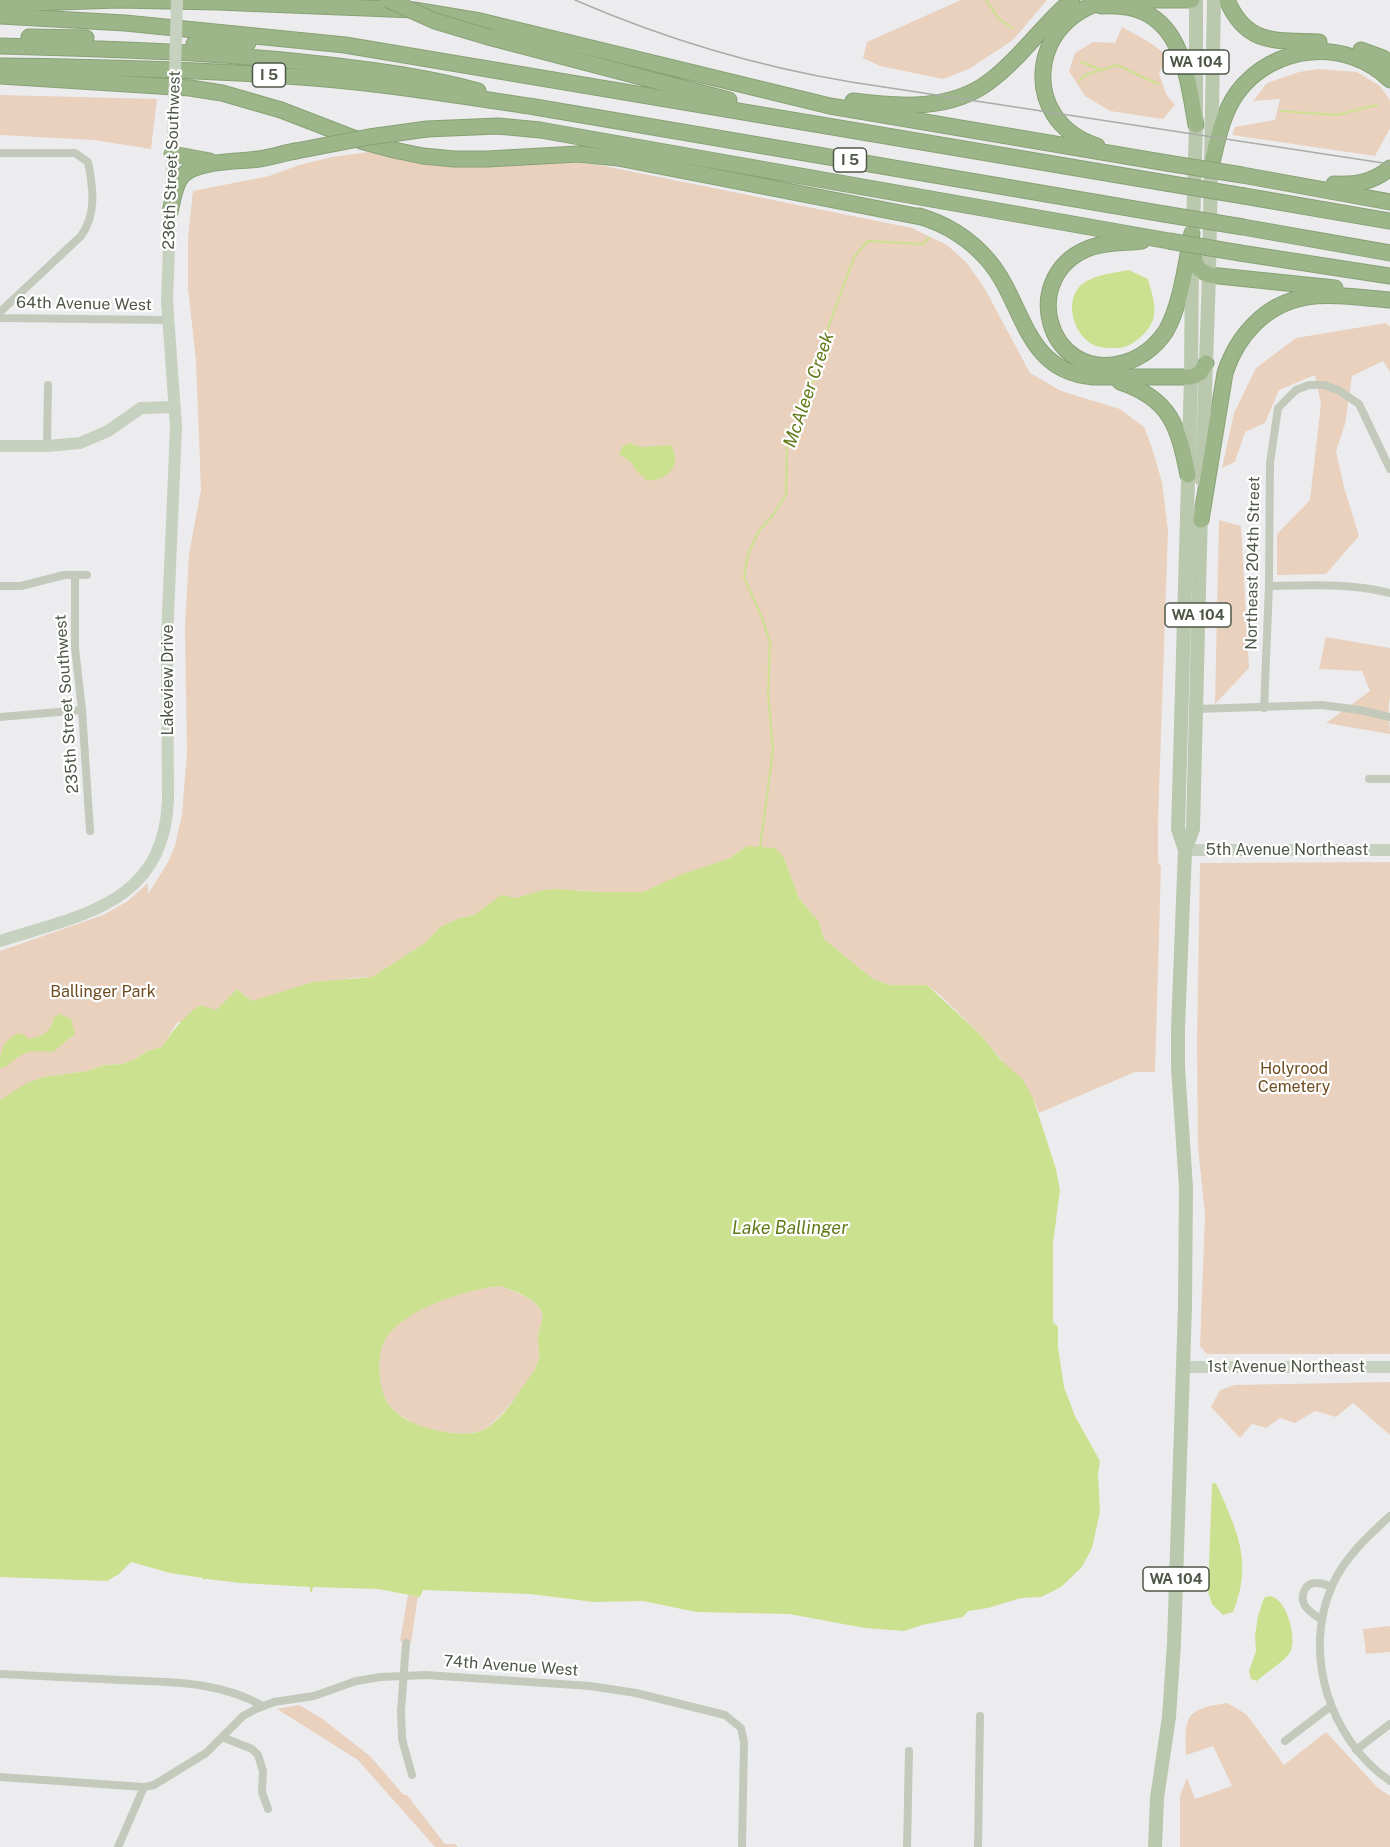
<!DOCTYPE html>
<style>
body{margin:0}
canvas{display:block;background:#ececef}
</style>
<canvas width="1390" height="1847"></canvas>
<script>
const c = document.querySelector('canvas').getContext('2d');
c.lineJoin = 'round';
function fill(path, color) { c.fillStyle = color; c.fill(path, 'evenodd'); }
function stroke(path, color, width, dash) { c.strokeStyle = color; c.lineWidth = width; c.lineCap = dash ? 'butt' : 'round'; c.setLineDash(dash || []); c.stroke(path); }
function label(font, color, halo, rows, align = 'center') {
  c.font = font + ' "Public Sans",sans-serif'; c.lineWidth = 4.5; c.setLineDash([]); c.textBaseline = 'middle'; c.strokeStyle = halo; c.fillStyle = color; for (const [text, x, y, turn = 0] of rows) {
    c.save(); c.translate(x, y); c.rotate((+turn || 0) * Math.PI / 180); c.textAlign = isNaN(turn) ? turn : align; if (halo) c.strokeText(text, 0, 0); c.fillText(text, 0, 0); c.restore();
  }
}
const green = new Path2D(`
 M961,0h86l-34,40 -44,29 -26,10 -63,-13 -17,-8 4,-16z
 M1122,27l27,15 19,14 -9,17 7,21 9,11 -12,14 -53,-8 -25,-15 -16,-25 6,-18 18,-11 22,1z
 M1318,69l39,3 23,14 10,14v28l-15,28 -143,-21 3,-8 40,-7 5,-21 -27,2 14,-18 32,-11z
 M0,95l157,4 -6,50 -57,-9 -94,-5z
 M369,152l31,7 163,2 36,4 313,63 35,17 20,18 18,26 45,84 31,18 59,18 24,18 8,21 10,34 6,49 -10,290v42l3,3 -6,206h-20l-96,41 -6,-15 -53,-64 -40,-39 -13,-10h-36l-18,-6 -49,-40 -5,-17 -20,-24 -15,-40 -37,-12 -19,13 -85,33h-44l-22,-2 -94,19 -9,6 -17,4 -17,8 -15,16 -53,34 -22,1 -95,25 -18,-14 -21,21 -39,13 -15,24 -15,4 -12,8 -13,5 -18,1 -17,6 -43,6 -44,23v-149l103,-36 25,-14 20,-18v11l19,-30 8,-18 7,-32 5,-61 -2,-125 4,-74 12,-64 -5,-129 -8,-73v-50l5,-47 76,-15 30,-11 33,-8z
 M1386,323l4,4v45l-7,-11 -31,15 -7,48 -9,27 8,36 15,49 -33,38 -49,1v-41l33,-34 11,-96 -6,-29 -36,15 -14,33 -20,9 -10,30 -13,6 12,-55 22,-45 40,-30z
 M1219,520l22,6 8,142 -34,36z
 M1326,637l64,11v49c-3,11 0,26 0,37l-64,-11 44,-32 -8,-20 -43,-2z
 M1390,862v492h-183l-7,-8 5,-132 -7,-66 -1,-105 3,-180z
 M501,1286c12,6 32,11 39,23 6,8 -1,18 -2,26 -1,8 2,16 1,23 -3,17 -40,64 -56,72 -16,8 -60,1 -75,-10 -21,-14 -25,-17 -28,-43 -2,-14 0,-32 9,-43 23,-28 78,-45 112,-48z
 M1390,1382v53l-37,-32 -17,14 -21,-6 -20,12 -15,-5 -14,10 -14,-4 -12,14 -29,-31 9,-17 15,-5z
 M408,1595l10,1 -7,47 -11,-2z
 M1390,1626v26l-24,2 -3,-25z
 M1227,1703l19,11 38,51 42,-33 52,56 12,8v51h-210v-51l7,-18 8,21 37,-13 -19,-40 -27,9c-1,-39 -1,-46 41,-52z
 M299,1705l22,13 49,38 34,39h3l38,49h10l3,3h-23l-77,-87 -81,-51z`);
const water = new Path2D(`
 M1129,270l19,9c3,12 8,24 6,36 -1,13 -18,29 -30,32 -6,2 -22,1 -28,-1 -22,-8 -33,-45 -15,-61 13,-11 33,-12 48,-15z
 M629,443l12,4 30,-2c12,20 -4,37 -25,35l-11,-11 -3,-6 -13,-9 4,-8z
 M747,846l28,2 9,10 15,40 20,24 5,17 49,40 18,6h36l53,49 21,26 22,20 10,18 23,71 4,21 -7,53v79l5,5v20l6,40 11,29 25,45 -2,13 2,38 -8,36 -10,19 -21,20 -20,10 -20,1 -33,10 -20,3 -5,6 -41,8 -18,6 -39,-3 -76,-14 -93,-2 -53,-11 -49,1 -64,-8 -107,-4 -3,7 -42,-8 -65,-2 -1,5h-2v-5l-69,-4 -35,-4 -3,1v-2l-33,-5 -39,-11 -12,12 -12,7 -107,-4v-477l27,-17 17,-6 43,-6 17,-6 18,-1 13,-5 12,-8 15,-4c12,-18 20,-29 38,-42l16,5 21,-21 15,12 61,-19 59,-5 53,-34 15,-16 17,-8 17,-4 27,-20 15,3 27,-8 16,-1 40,3h44l39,-18 46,-15zM501,1286c12,5 32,11 39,23 6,8 -1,18 -2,26 -1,8 2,16 1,23 -2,10 -10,20 -16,28 -9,15 -24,36 -40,44 -18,9 -62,-1 -79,-12 -18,-13 -21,-19 -24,-41 -2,-14 0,-32 9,-43 23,-27 78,-45 112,-48z
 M60,1014l11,5 4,15 -22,18c-28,-2 -27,-1 -49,16h-4c0,-17 2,-28 19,-35l7,3 2,3c14,-2 23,-7 26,-22z
 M1216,1483c20,46 38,78 17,129l-10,3 -11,-11 -4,-13 4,-107z
 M1269,1596c18,0 30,47 20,58 -8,10 -23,18 -32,27l-6,-2 -2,-8 7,-20 -1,-16 3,-19 6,-18z`);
const stream = new Path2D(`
 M986,0l13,19 14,9
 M1081,62l19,7
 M1079,81l6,-6 32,-10 41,19
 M1281,111l56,4 40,-10
 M760,847l13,-97 -5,-57 2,-50 -7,-23 -19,-43 4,-23 11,-23 13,-15 14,-21 1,-52 13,-25 14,-40 6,-28 34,-93 14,-16 55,3 6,-6`);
const street = new Path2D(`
 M0,153h75l13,9c5,25 9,52 -7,74l-81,76
 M0,318l168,2
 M47,446l1,-61
 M75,575v73l7,62 8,121
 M0,586h21l43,-11h23
 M1269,586c41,-1 81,-3 121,7
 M1264,708l5,-122 1,-123 8,-55 18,-18 13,-5h15l14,5 21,14 31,65
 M1196,709l126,-4 38,5 30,7
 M0,717l82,-7
 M1369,779h21
 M1390,1516c-22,20 -46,42 -58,70 -30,68 -2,154 58,195
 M1322,1620c-6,-4 -15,-9 -18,-16 -4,-10 2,-22 13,-21 5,0 10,2 14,4
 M406,1643l-5,68 1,28 10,36
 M0,1674c40,2 80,4 120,6 48,2 100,1 143,26
 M222,1737l30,12 6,6 5,16 -1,21 6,17
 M1285,1741l46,-35
 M1356,1750l34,-26
 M0,1777l144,10
 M118,1847l26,-60 10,-2 52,-32 37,-37 13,-7 18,-7 40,-6 42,-15 25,-4 45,-2 164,11 46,7 89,22 16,13 3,14 -2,105
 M907,1847l2,-96
 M978,1847l2,-131`);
const secondary = new Path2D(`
 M0,446h47l33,-3 28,-12 33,-23 34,-1
 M1185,850h205
 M0,941c80,-26 164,-36 168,-141l-1,-162 9,-211 -9,-126 7,-191
 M1183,1367h207`);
const primary = new Path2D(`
 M1193,229l3,-104v-125
 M1202,480l7,-205 5,-275
 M1185,850l-7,-21 13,-452 1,-120
 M1155,1847l2,-49 12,-81 5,-74 11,-337 1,-118 -8,-121v-39l7,-178 8,-21 8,-318`);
const highway = new Path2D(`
 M1134,0h58
 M1227,0c20,47 51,40 92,42
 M0,4l118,-4 99,2 197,8 66,11 350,85 337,57
 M1101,6c79,-6 85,62 95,119
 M0,16l125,7 220,22 821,138
 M29,37l57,1
 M492,38l237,62
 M194,44l54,-1
 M0,46c113,3 226,6 338,20 48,6 93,12 140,25
 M1361,50l22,8 7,6
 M0,66c105,1 209,4 314,12 74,6 148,18 221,29l629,107
 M0,76l190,12 32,5 59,17 83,32 30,8 29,6 31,3h33l91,-5 40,4 308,60
 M853,101c46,6 98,10 137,-20 31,-23 53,-57 82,-81
 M427,129l71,-3 42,4 629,111
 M1097,146c-81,-26 -67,-133 15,-146
 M172,154l38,7
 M1211,167c6,-25 11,-53 26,-74 36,-49 109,-56 153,-13
 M1242,175l148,27
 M1334,184c22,1 39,-2 56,-16
 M1244,196l146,25
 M170,212c3,-12 4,-26 12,-36 15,-16 56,-14 77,-17 13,-2 25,-6 37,-8
 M919,216c27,8 50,22 69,44 37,43 35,111 105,117h98l9,-4 6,-10
 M1243,227l147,26
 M1142,241c-16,2 -34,1 -50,6 -75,26 -46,136 31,116 18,-5 33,-17 43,-32 15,-26 20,-68 26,-98
 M1240,253l150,23
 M1192,256l7,13 10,6 126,13
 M1120,382c51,17 58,44 68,93
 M1201,520l24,-147c12,-37 40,-69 81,-76 27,-4 57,1 84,3`);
const tram = new Path2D(`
 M575,0c90,39 180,66 276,82l539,82`);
const secondaryBridge = new Path2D(`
 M174,110l3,-110`);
const highwayBridge = new Path2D(`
 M388,0l47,21 57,17
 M296,151l73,-14 58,-8
 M1167,163l75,12
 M1166,183l78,13
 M1164,214l79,13
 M1169,241l71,12`);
const shields = [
 [1196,62,66],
 [269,75,33],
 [850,160,33],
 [1198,615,66],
 [1176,1579,66]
];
const shieldNames = [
 ["WA 104",1196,62],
 ["I 5",269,75],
 ["I 5",850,160],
 ["WA 104",1198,615],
 ["WA 104",1176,1579]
];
const streetNames = [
 ["236th Street Southwest",172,160,-88],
 ["64th Avenue West",84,304,1],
 ["Northeast 204th Street",1253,563,-89],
 ["Lakeview Drive",168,680,-90],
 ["235th Street Southwest",67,704,-94],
 ["5th Avenue Northeast",1287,850],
 ["1st Avenue Northeast",1286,1367],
 ["74th Avenue West",511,1666,4]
];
const parkNames = [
 ["Ballinger Park",103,992],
 ["Holyrood",1294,1069],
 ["Cemetery",1294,1087]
];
const waterNames = [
 ["McAleer Creek",809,390,-71],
 ["Lake Ballinger",790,1228]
];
fill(green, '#e9d1be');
fill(water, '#cce190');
stroke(stream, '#cce190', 2);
stroke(highway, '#88a274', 17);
stroke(street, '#c3cabc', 8);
stroke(secondary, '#c7d1bf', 12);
stroke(primary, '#bac8ae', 14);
stroke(highway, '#9db689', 15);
stroke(tram, '#a7aca5', 1.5);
stroke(highwayBridge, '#88a274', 17, []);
stroke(secondaryBridge, '#c7d1bf', 12);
stroke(highwayBridge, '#9db689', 15);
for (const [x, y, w] of shields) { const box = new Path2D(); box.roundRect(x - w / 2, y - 12, w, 24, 4.5); c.fillStyle = '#fff'; c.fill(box); stroke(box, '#4e5747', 1.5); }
label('bold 15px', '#4e5747', null, shieldNames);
label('16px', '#4e5747', '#fff', streetNames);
label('16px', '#6f4c20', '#fff', parkNames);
label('italic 18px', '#627b19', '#fff', waterNames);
</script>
